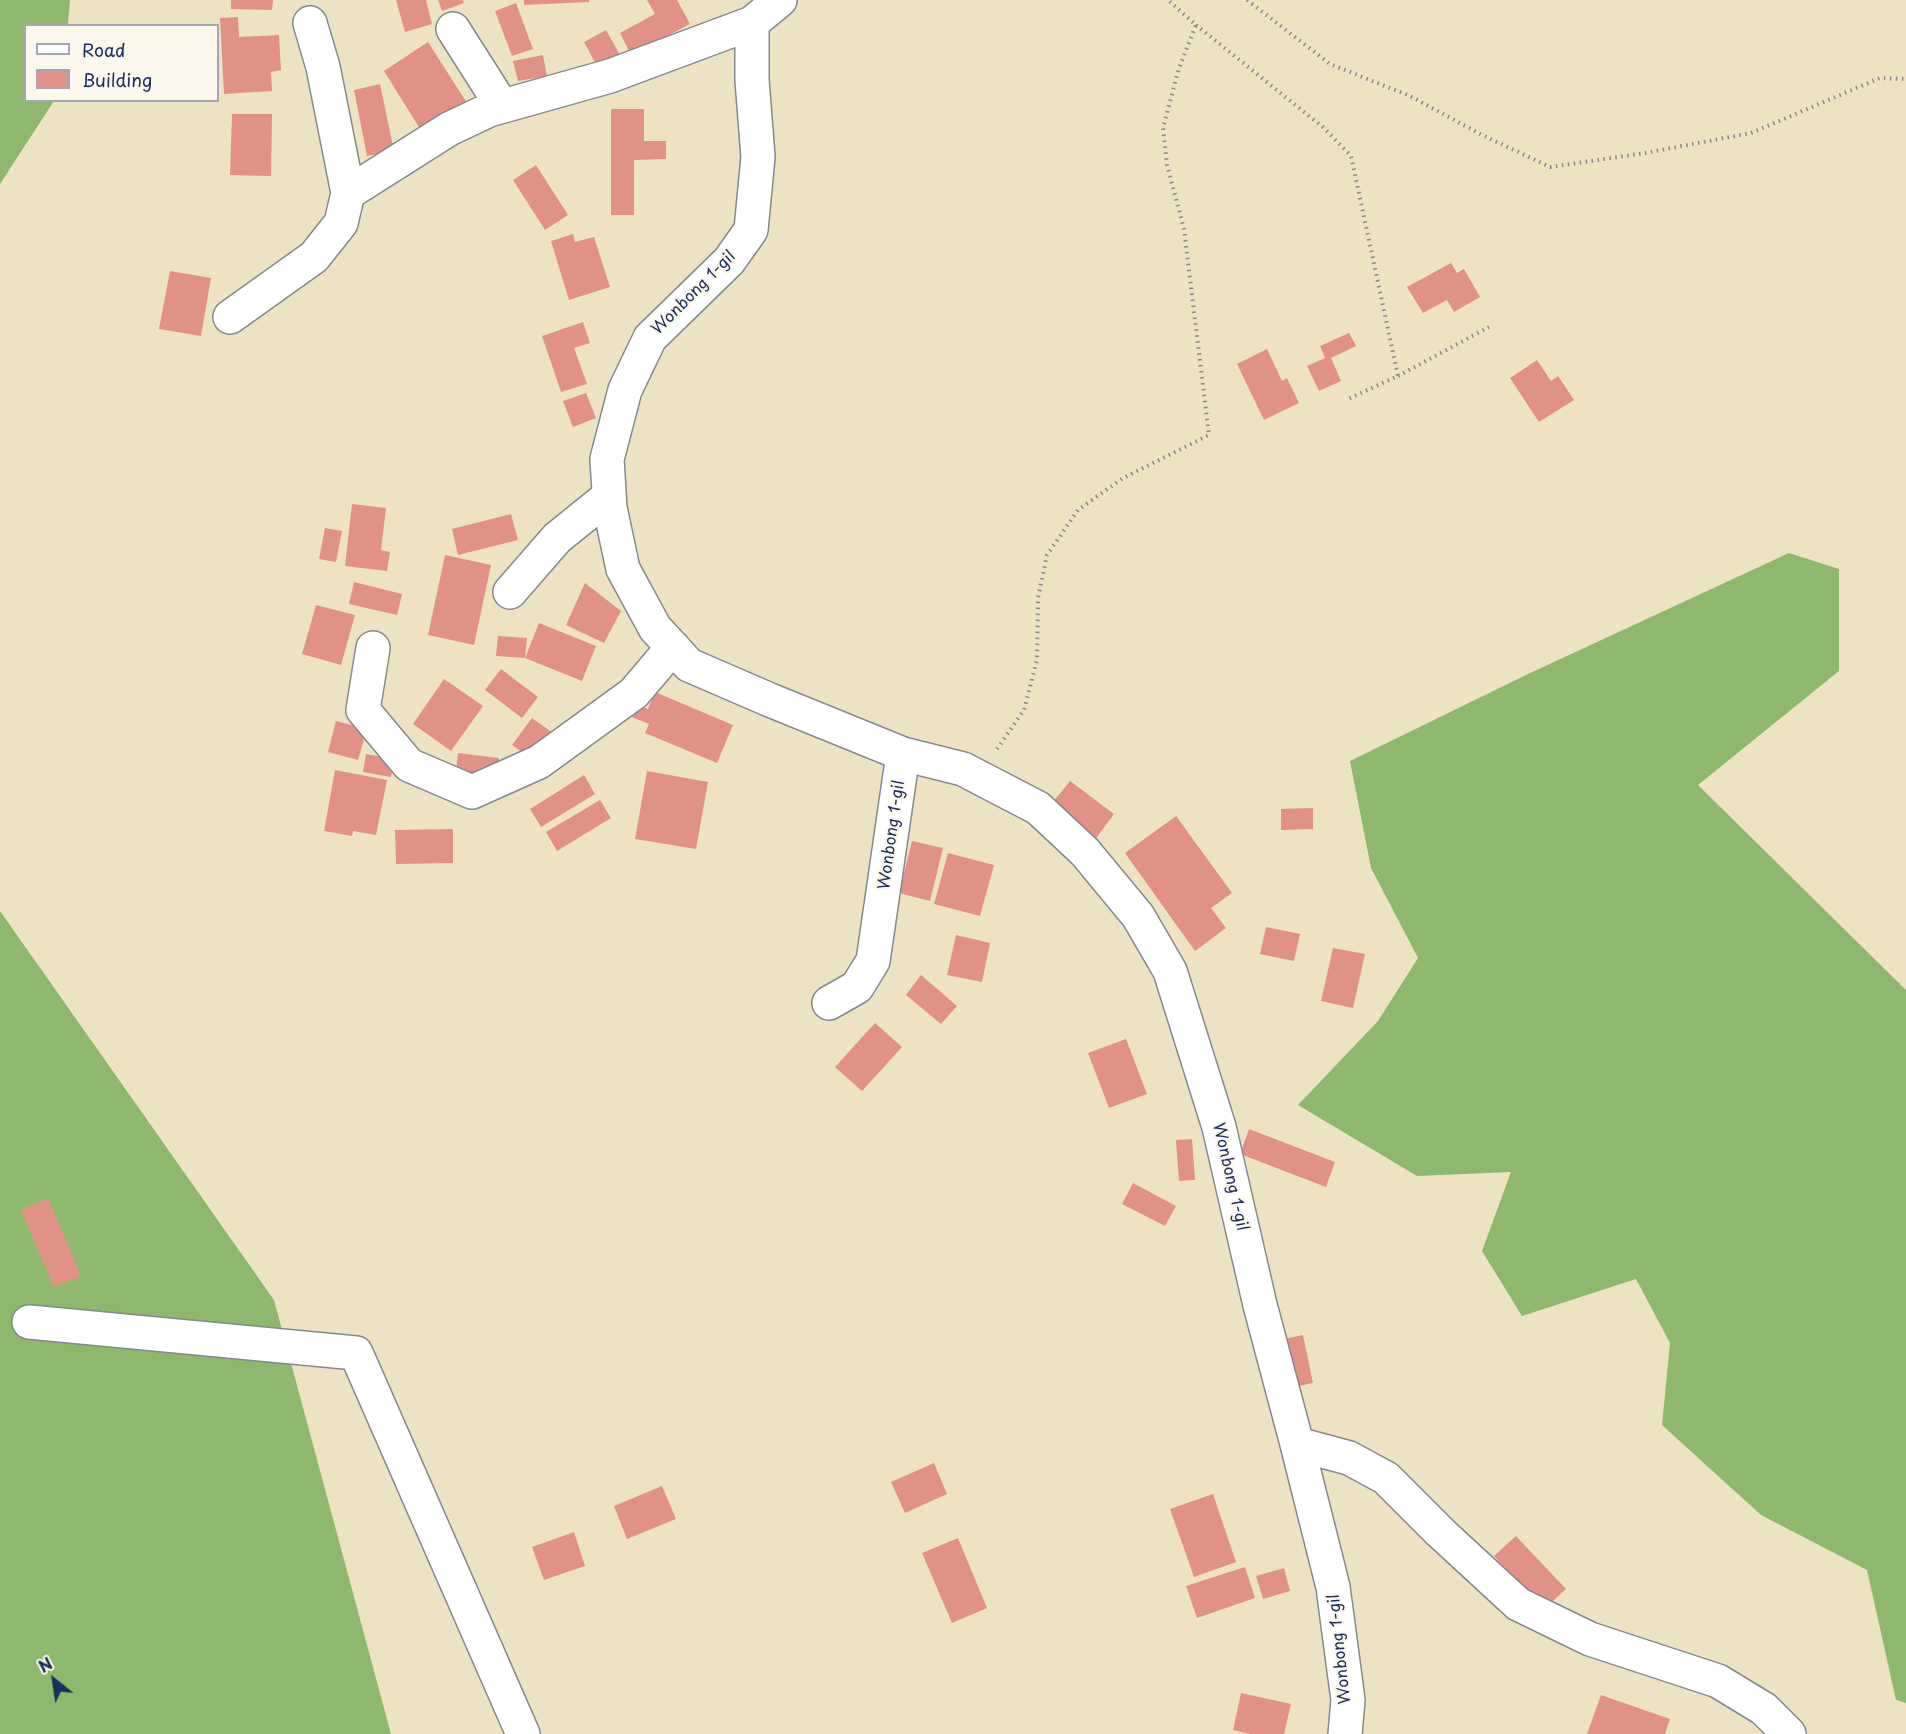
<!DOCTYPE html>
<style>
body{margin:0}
#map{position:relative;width:1906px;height:1734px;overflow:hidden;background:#ede3c2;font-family:"Playpen Sans",sans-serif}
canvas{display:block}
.legend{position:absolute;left:24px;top:24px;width:195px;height:78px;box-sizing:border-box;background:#fbf7ec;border:2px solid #a1a7b3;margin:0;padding:8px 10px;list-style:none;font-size:18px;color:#1b2f5e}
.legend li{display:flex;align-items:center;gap:12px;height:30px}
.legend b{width:30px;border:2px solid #a1a7b3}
.north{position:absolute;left:24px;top:1650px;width:60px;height:60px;-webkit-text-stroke:4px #fbf7ec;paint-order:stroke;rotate:330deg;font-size:16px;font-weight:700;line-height:24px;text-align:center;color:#1b2f5e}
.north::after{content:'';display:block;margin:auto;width:21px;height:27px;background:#1b2f5e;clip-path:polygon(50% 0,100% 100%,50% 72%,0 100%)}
</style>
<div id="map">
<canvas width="1906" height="1734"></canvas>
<ul class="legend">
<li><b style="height:8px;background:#fff"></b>Road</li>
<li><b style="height:16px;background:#e29187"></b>Building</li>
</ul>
<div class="north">N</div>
</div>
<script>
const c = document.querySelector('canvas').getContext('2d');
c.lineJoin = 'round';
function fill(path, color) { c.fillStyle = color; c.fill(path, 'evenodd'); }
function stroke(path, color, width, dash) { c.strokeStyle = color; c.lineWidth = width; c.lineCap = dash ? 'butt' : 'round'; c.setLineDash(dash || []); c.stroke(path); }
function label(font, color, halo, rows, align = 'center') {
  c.font = font + ' "Playpen Sans",sans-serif'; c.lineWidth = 4.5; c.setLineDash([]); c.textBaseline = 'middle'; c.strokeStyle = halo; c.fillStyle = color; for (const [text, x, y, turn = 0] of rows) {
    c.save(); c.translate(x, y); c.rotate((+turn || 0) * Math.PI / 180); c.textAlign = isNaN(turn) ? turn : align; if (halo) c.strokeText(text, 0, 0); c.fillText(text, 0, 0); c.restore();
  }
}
const forest = new Path2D(`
 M0,0h70l-2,25 -42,1v74l28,1 -54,83z
 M1789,553l50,16v102l-141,114 208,205v713l-10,-3 -29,-130 -106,-55 -99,-90 8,-82 -34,-64 -114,37 -40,-65 29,-79 -94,4 -119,-71 80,-84 40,-63 -47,-90 -21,-107 178,-87z
 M0,911l274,389 117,434h-391z`);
const building = new Path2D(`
 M231,0h42l-1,10 -41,-1z
 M396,0h30l6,24 -27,8z
 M438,0h25l1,3 -22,8z
 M524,0h65v2l-65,3z
 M647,0h30l13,24 -59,31 -11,-22 35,-19z
 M516,3l17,46 -21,7 -17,-45z
 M238,17l1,20 40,-2 2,35 -10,2 1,19 -48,3 -4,-76z
 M606,30l14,25 -22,13 -14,-26z
 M428,42l39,61 -45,29 -38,-61z
 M543,55l4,21 -29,5 -5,-20z
 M380,84l14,67 -27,5 -13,-66z
 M611,109h33v32h22v18l-32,1v55h-23z
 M232,114h40l-1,62 -41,-1z
 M536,165l32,50 -23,15 -32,-50z
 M573,234l2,8 19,-5 16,50 -41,13 -18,-59z
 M1451,263l6,10 7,-4 16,28 -26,15 -7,-12 -24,13 -16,-26z
 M170,271l41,7 -10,58 -42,-7z
 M583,322l7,21 -16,5 13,36 -26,8 -19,-56z
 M1349,333l7,13 -25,12 10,23 -22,10 -12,-25 18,-8 -5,-12z
 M1267,349l15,32 5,-3 12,25 -35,17 -27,-56z
 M1537,360l14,21 7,-5 16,24 -35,22 -29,-44z
 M586,393l10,25 -23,9 -10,-26z
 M352,504l34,4 -5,42 9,2 -3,19 -42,-5z
 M511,514l7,26 -60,15 -6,-26z
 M325,528l17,3 -6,31 -17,-3z
 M445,555l46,10 -17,80 -46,-10z
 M354,582l48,12 -5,21 -48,-11z
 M585,583l36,28 -17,32 -38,-18z
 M316,605l39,10 -14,50 -39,-11z
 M539,623l57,23 -14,35 -57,-23z
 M498,636l29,2 -2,20 -29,-2z
 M501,669l37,28 -16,21 -37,-28z
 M444,679l39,27 -32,45 -38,-27z
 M655,692l78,33 -16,38 -72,-30 4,-9 -17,-7 5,-13 11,5z
 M532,718l21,15 -20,27 -21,-15z
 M336,721l31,8 -9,31 -30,-8z
 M458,753l41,5 -2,18 -41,-4z
 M366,754l28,5 -3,18 -28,-5z
 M335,770l52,10 -11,55 -23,-4 -1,5 -28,-5z
 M647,771l61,11 -12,67 -61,-10z
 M584,775l11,19 -54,33 -11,-18z
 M1070,781l44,33 -20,27 -45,-34z
 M600,800l11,18 -54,33 -11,-19z
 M1313,808v21l-32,1v-21z
 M1176,816l56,77 -21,15 15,20 -31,23 -70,-98z
 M453,829v34l-57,1 -1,-34z
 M912,841l31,7 -13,53 -31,-8z
 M948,853l46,12 -14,51 -46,-12z
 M1266,927l34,7 -6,27 -34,-7z
 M956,935l34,8 -8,39 -35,-7z
 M1333,948l32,6 -12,54 -32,-7z
 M921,975l36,31 -16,18 -35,-29z
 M875,1023l27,24 -40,44 -27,-24z
 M1126,1039l21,55 -38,14 -21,-55z
 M1249,1129l86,33 -9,25 -86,-33z
 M1192,1139l3,41 -16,1 -3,-41z
 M1133,1183l43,23 -11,20 -43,-22z
 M48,1198l33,78 -27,11 -33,-77z
 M1303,1335l10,48 -24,5 -10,-48z
 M934,1463l13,31 -42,19 -14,-31z
 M662,1486l14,33 -49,20 -13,-33z
 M1213,1494l23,68 -42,15 -24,-68z
 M574,1532l11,34 -41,14 -12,-33z
 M1516,1536l50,53 -22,20 -50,-53z
 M958,1538l29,70 -35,15 -30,-70z
 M1245,1567l10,31 -58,20 -11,-32z
 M1284,1568l6,23 -27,8 -7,-23z
 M1241,1693l50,11 -7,30h-34l-17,-4z
 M1601,1695l69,24 -5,15h-78z`);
const path = new Path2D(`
 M1247,0l83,64 80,32 72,39 68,32 95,-14 106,-20 129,-55 26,1
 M1196,25l128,103 27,28 47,220 -50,23
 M1398,376l91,-49
 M997,749l27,-39 13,-50 1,-62 9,-43 31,-45 45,-32 86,-43 -25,-206 -17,-64 -4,-37 16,-60 17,-43 -28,-25`);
const street = new Path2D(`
 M780,0l-28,23v57l6,77 -7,73 -22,31 -79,77 -25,52 -18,69 3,49 13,61 32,59 34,37 81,35 133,54 60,15 75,39 47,44 53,64 32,55 49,156 41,178 37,139 36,143 15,113 -3,34
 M310,23l13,44 25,126
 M453,29l49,77
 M230,317l84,-60 27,-34 7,-30 101,-64 40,-19 121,-34 142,-53
 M510,592l47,-54 52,-42
 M373,648l-10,62 46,55 63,27 67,-30 95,-69 39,-46
 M829,1003l28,-16 16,-26 30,-207
 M29,1322l327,31 167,381
 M1297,1444l52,14 37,20 54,54 78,72 72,35 128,42 46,28 25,25`);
const streetNames = [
 ["Wonbong 1-gil",694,293,-45],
 ["Wonbong 1-gil",892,835,-82],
 ["Wonbong 1-gil",1230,1177,77],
 ["Wonbong 1-gil",1340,1649,-96]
];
fill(forest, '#8eb86e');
fill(building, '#e29187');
stroke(street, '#848990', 36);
stroke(path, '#848990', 4, [1.5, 4.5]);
stroke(street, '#fff', 33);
label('16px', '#1b2f5e', '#fbf7ec', streetNames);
</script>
